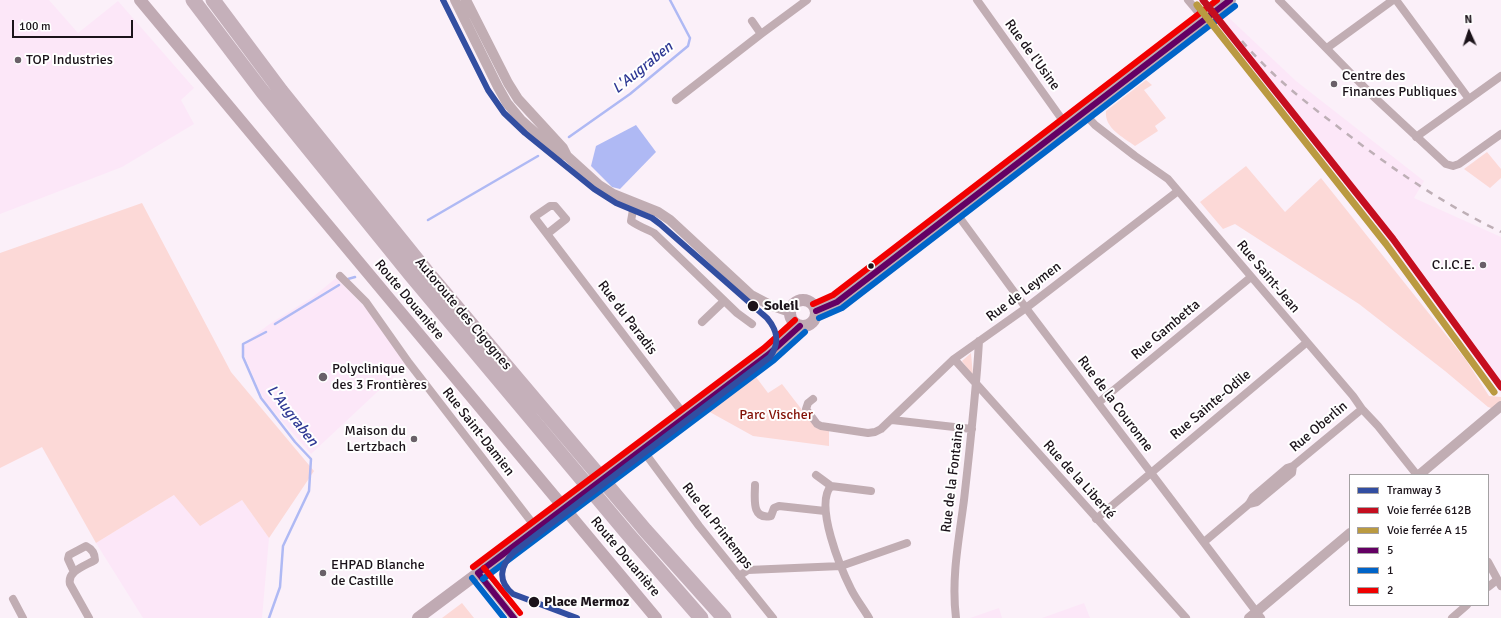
<!DOCTYPE html>
<meta charset="utf-8">
<style>
body{margin:0}
#map{position:relative;width:1501px;height:618px;overflow:hidden;background:#fbf0f9;font-family:Signika,sans-serif}
canvas{display:block}
.legend{position:absolute;left:1349px;top:474px;width:140px;height:132px;box-sizing:border-box;background:#fff;border:1px solid #a4a1a3;margin:0;padding:5px 7px;list-style:none;font-size:12px;color:#1b131a}
.legend li{display:flex;align-items:center;gap:8px;height:20px}
.legend b{width:20px;border:1px solid #a4a1a3}
.north{position:absolute;left:1449px;top:12px;width:40px;height:40px;-webkit-text-stroke:3px #fff;paint-order:stroke;rotate:357deg;font-size:11px;font-weight:700;line-height:16px;text-align:center;color:#1b131a}
.north::after{content:'';display:block;margin:auto;width:14px;height:18px;background:#1b131a;clip-path:polygon(50% 0,100% 100%,50% 72%,0 100%)}
.scale{position:absolute;left:12px;top:20px;width:121px;height:18px;box-sizing:border-box;border:2px solid #1b131a;border-top:0;padding-left:5px;font-size:12px;line-height:14px;white-space:nowrap;color:#1b131a;-webkit-text-stroke:3px #fff;paint-order:stroke}
</style>
<div id="map">
<canvas width="1501" height="618"></canvas>
<ul class="legend">
<li><b style="height:5px;background:#324ea1"></b>Tramway 3</li>
<li><b style="height:5px;background:#c50e1f"></b>Voie ferrée 612B</li>
<li><b style="height:5px;background:#ba9a41"></b>Voie ferrée A 15</li>
<li><b style="height:5px;background:#640064"></b>5</li>
<li><b style="height:5px;background:#0064c8"></b>1</li>
<li><b style="height:5px;background:#f00000"></b>2</li>
</ul>
<div class="north">N</div>
<div class="scale">100 m</div>
</div>
<script>
const c = document.querySelector('canvas').getContext('2d');
c.lineJoin = 'round';
function fill(path, color) { c.fillStyle = color; c.fill(path, 'evenodd'); }
function stroke(path, color, width, dash) { c.strokeStyle = color; c.lineWidth = width; c.lineCap = dash ? 'butt' : 'round'; c.setLineDash(dash || []); c.stroke(path); }
function label(font, color, halo, rows, align = 'center') {
  c.font = font + ' Signika,sans-serif'; c.lineWidth = 4; c.setLineDash([]); c.textBaseline = 'middle'; c.strokeStyle = halo; c.fillStyle = color; for (const [text, x, y, turn = 0] of rows) {
    c.save(); c.translate(x, y); c.rotate((+turn || 0) * Math.PI / 180); c.textAlign = isNaN(turn) ? turn : align; if (halo) c.strokeText(text, 0, 0); c.fillText(text, 0, 0); c.restore();
  }
}
const built = new Path2D(`
 M0,0h49l29,33 40,-32 76,87 -13,12 13,24 -72,43 -122,47z
 M1226,15l70,66 128,100 -10,17 87,39v156l-138,-186 -147,-184z
 M336,278l35,35 35,52 -95,89 -45,-51 -8,-15 -16,-38 6,-10 23,-17 42,-26z
 M174,495l68,5 27,38 -7,80h-119l-47,-75z
 M1084,603l6,15h-48z
 M999,608l3,10h-32z`);
const green = new Path2D(`
 M1146,80l6,5 -8,5 22,28 -11,8 3,5 -23,15c-12,-9 -31,-18 -29,-35z
 M1487,152l14,17v9l-11,10 -26,-19z
 M1246,166l39,46 36,-34 145,182 23,36 12,1v14l-13,-4 -43,-36 -86,-67 -124,-80 -12,5 -23,-27z
 M142,203l89,169 83,99 -45,67 -27,-38 -42,26 -26,-31 -78,48 -54,-96 -42,21v-215z
 M971,353l2,23 -11,-15z
 M756,377l12,16 14,-9 34,44 13,2v16l-76,-10 -45,-25z
 M462,603l12,15h-32z`);
const water = new Path2D(`
 M636,125l20,27 -36,37 -8,-2 -21,-21 5,-20z`);
const stream = new Path2D(`
 M569,137l61,-43 58,-48 2,-8 -20,-38
 M428,220l110,-64
 M348,279l7,-2
 M275,324l64,-39
 M266,332l-23,12v13l18,41 34,44 16,17 -2,32 -26,55 -3,41 -11,31`);
const minor = new Path2D(`
 M977,0l89,125
 M1188,0l16,19
 M1279,0l94,96 73,68 7,2 6,-2 42,-30
 M1396,0l73,99
 M752,21l9,13
 M1327,48l66,-48
 M676,100l85,-66 46,-34
 M1083,112l12,13 40,31 33,23 185,217 9,13 16,17 39,49
 M1416,137l85,-61
 M637,205l-4,5 -2,11c7,5 15,8 23,12l83,80 15,11
 M954,210l72,98 235,310
 M547,234l19,-15 -11,-13h-5l-16,11 13,17 139,183
 M340,276l26,26 43,61 128,166
 M702,322l22,-21
 M954,359l232,259
 M813,399l-5,4 -2,6 11,15 4,2 47,7 7,-1 6,-3 73,-70 72,-51 152,-117
 M1098,403l153,-126
 M892,420l80,9
 M642,449l57,77 74,92
 M1293,466l69,-57
 M816,475l15,11
 M755,485c0,13 -4,35 16,31l3,-8 5,-2 46,5
 M1096,519l210,-176
 M1204,542l45,-38 4,-7 34,-29 6,-2 -1,7 -35,29 -8,2
 M1488,562l13,24
 M74,572l-6,-13 1,-4 17,-9c6,3 9,8 9,14 -10,6 -28,11 -25,24l19,34
 M478,573l36,45
 M739,576l9,-6 93,-4 66,-23
 M1488,587l9,-7
 M13,599l10,19
 M869,618c-6,-10 -13,-19 -18,-29 -10,-20 -37,-84 -20,-103l40,5
 M956,618c-5,-40 3,-79 8,-118 6,-53 12,-106 15,-159
 M1452,618l15,-13`);
const tertiary = new Path2D(`
 M455,0l43,87 9,16 14,17 36,32 10,4 32,29 14,9 45,18 12,8 81,75 19,10 20,7
 M466,0l42,83 10,16 45,49 4,8
 M1419,475l82,-69
 M1249,618l101,-85`);
const secondary = new Path2D(`
 M140,0l516,618
 M790 313a13 13 0 1 1 26 0a13 13 0 1 1-26 0Z
 M816,311l21,-9 202,-156 191,-146
 M618,468l151,-114 31,-28
 M418,618l138,-103`);
const motorway = new Path2D(`
 M193,0l69,91 149,184 216,258 74,85
 M213,0l68,91 145,180 219,259 79,88`);
const rail = new Path2D(`
 M1242,41c27,32 58,57 91,82 55,43 105,78 168,109`);
const secondaryBridge = new Path2D(`
 M556,515l62,-47`);
const bus1 = new Path2D(`
 M816,311l21,-9 393,-302
 M478,573l291,-219 31,-28
 M478,573l36,45`);
const bus2 = new Path2D(`
 M819,318l23,-10 393,-302
 M472,578l32,40
 M483,579l291,-219 31,-28`);
const bus3 = new Path2D(`
 M813,304l20,-9 384,-295
 M473,567l291,-219 31,-28
 M484,568l36,45`);
const rail1 = new Path2D(`
 M1203,0l190,239 108,148`);
const rail2 = new Path2D(`
 M1197,5l189,239 108,148`);
const tram1 = new Path2D(`
 M443,0l45,90 16,23 21,20 69,56 22,14 36,15 8,6 107,94c11,13 13,25 3,39l-256,195c-14,14 -17,29 -1,42l64,24`);
const markers = [
 [18,60,4,"#696068"],
 [1334,84,4,"#696068"],
 [1483,265,4,"#696068"],
 [871,266,3.5,"#1b131a"],
 [753,306,6,"#1b131a"],
 [323,377,5,"#696068"],
 [414,439,4,"#696068"],
 [323,573,4,"#696068"],
 [534,602,6,"#1b131a"]
];
const streetNames = [
 ["Rue de l'Usine",1032,55,54],
 ["Rue Saint-Jean",1268,277,50],
 ["Rue de Leymen",1024,292,-37],
 ["Route Douanière",409,300,50],
 ["Autoroute des Cigognes",463,314,50],
 ["Rue du Paradis",627,318,53],
 ["Rue Gambetta",1166,330,-40],
 ["Rue de la Couronne",1115,404,53],
 ["Rue Sainte-Odile",1211,405,-40],
 ["Rue Oberlin",1319,427,-40],
 ["Rue Saint-Damien",478,432,52],
 ["Rue de la Fontaine",953,478,-83],
 ["Rue de la Liberté",1079,480,48],
 ["Rue du Printemps",717,526,52],
 ["Route Douanière",625,557,50]
];
const poiNames = [
 ["TOP Industries",26,60],
 ["Centre des",1342,76],
 ["Finances Publiques",1342,92],
 ["C.I.C.E.",1475,265,"right"],
 ["Polyclinique",332,369],
 ["des 3 Frontières",332,385],
 ["Maison du",406,431,"right"],
 ["Lertzbach",406,447,"right"],
 ["EHPAD Blanche",331,565],
 ["de Castille",331,581]
];
const stopNames = [
 ["Soleil",764,306],
 ["Place Mermoz",544,602]
];
const parkNames = [
 ["Parc Vischer",776,415]
];
const waterNames = [
 ["L'Augraben",643,68,-39],
 ["L'Augraben",292,416,52]
];
fill(built, '#fce7f8');
fill(green, '#fcd9d7');
fill(water, '#afb9f4');
stroke(stream, '#afb9f4', 2.5);
stroke(minor, '#c1adb3', 8);
stroke(tertiary, '#c1adb3', 10);
stroke(secondary, '#c0aab3', 12);
stroke(motorway, '#c5b0ba', 15);
stroke(rail, '#beafb6', 2.5, [7, 7]);
stroke(secondaryBridge, '#c0aab3', 12);
stroke(bus1, '#640064', 6);
stroke(bus2, '#0064c8', 6);
stroke(bus3, '#f00000', 6);
stroke(rail1, '#c50e1f', 7);
stroke(rail2, '#ba9a41', 7);
stroke(tram1, '#324ea1', 6);
for (const [x, y, r, color] of markers) { const dot = new Path2D(); dot.arc(x, y, r, 0, 2 * Math.PI); c.fillStyle = color; c.fill(dot); stroke(dot, '#fff', 1.5); }
label('14px', '#1b131a', '#fff', streetNames);
label('14px', '#1b131a', '#fff', poiNames, 'left');
label('bold 14px', '#1b131a', '#fff', stopNames, 'left');
label('14px', '#831106', '#fff', parkNames);
label('italic 15px', '#2f3994', '#fff', waterNames);
</script>
